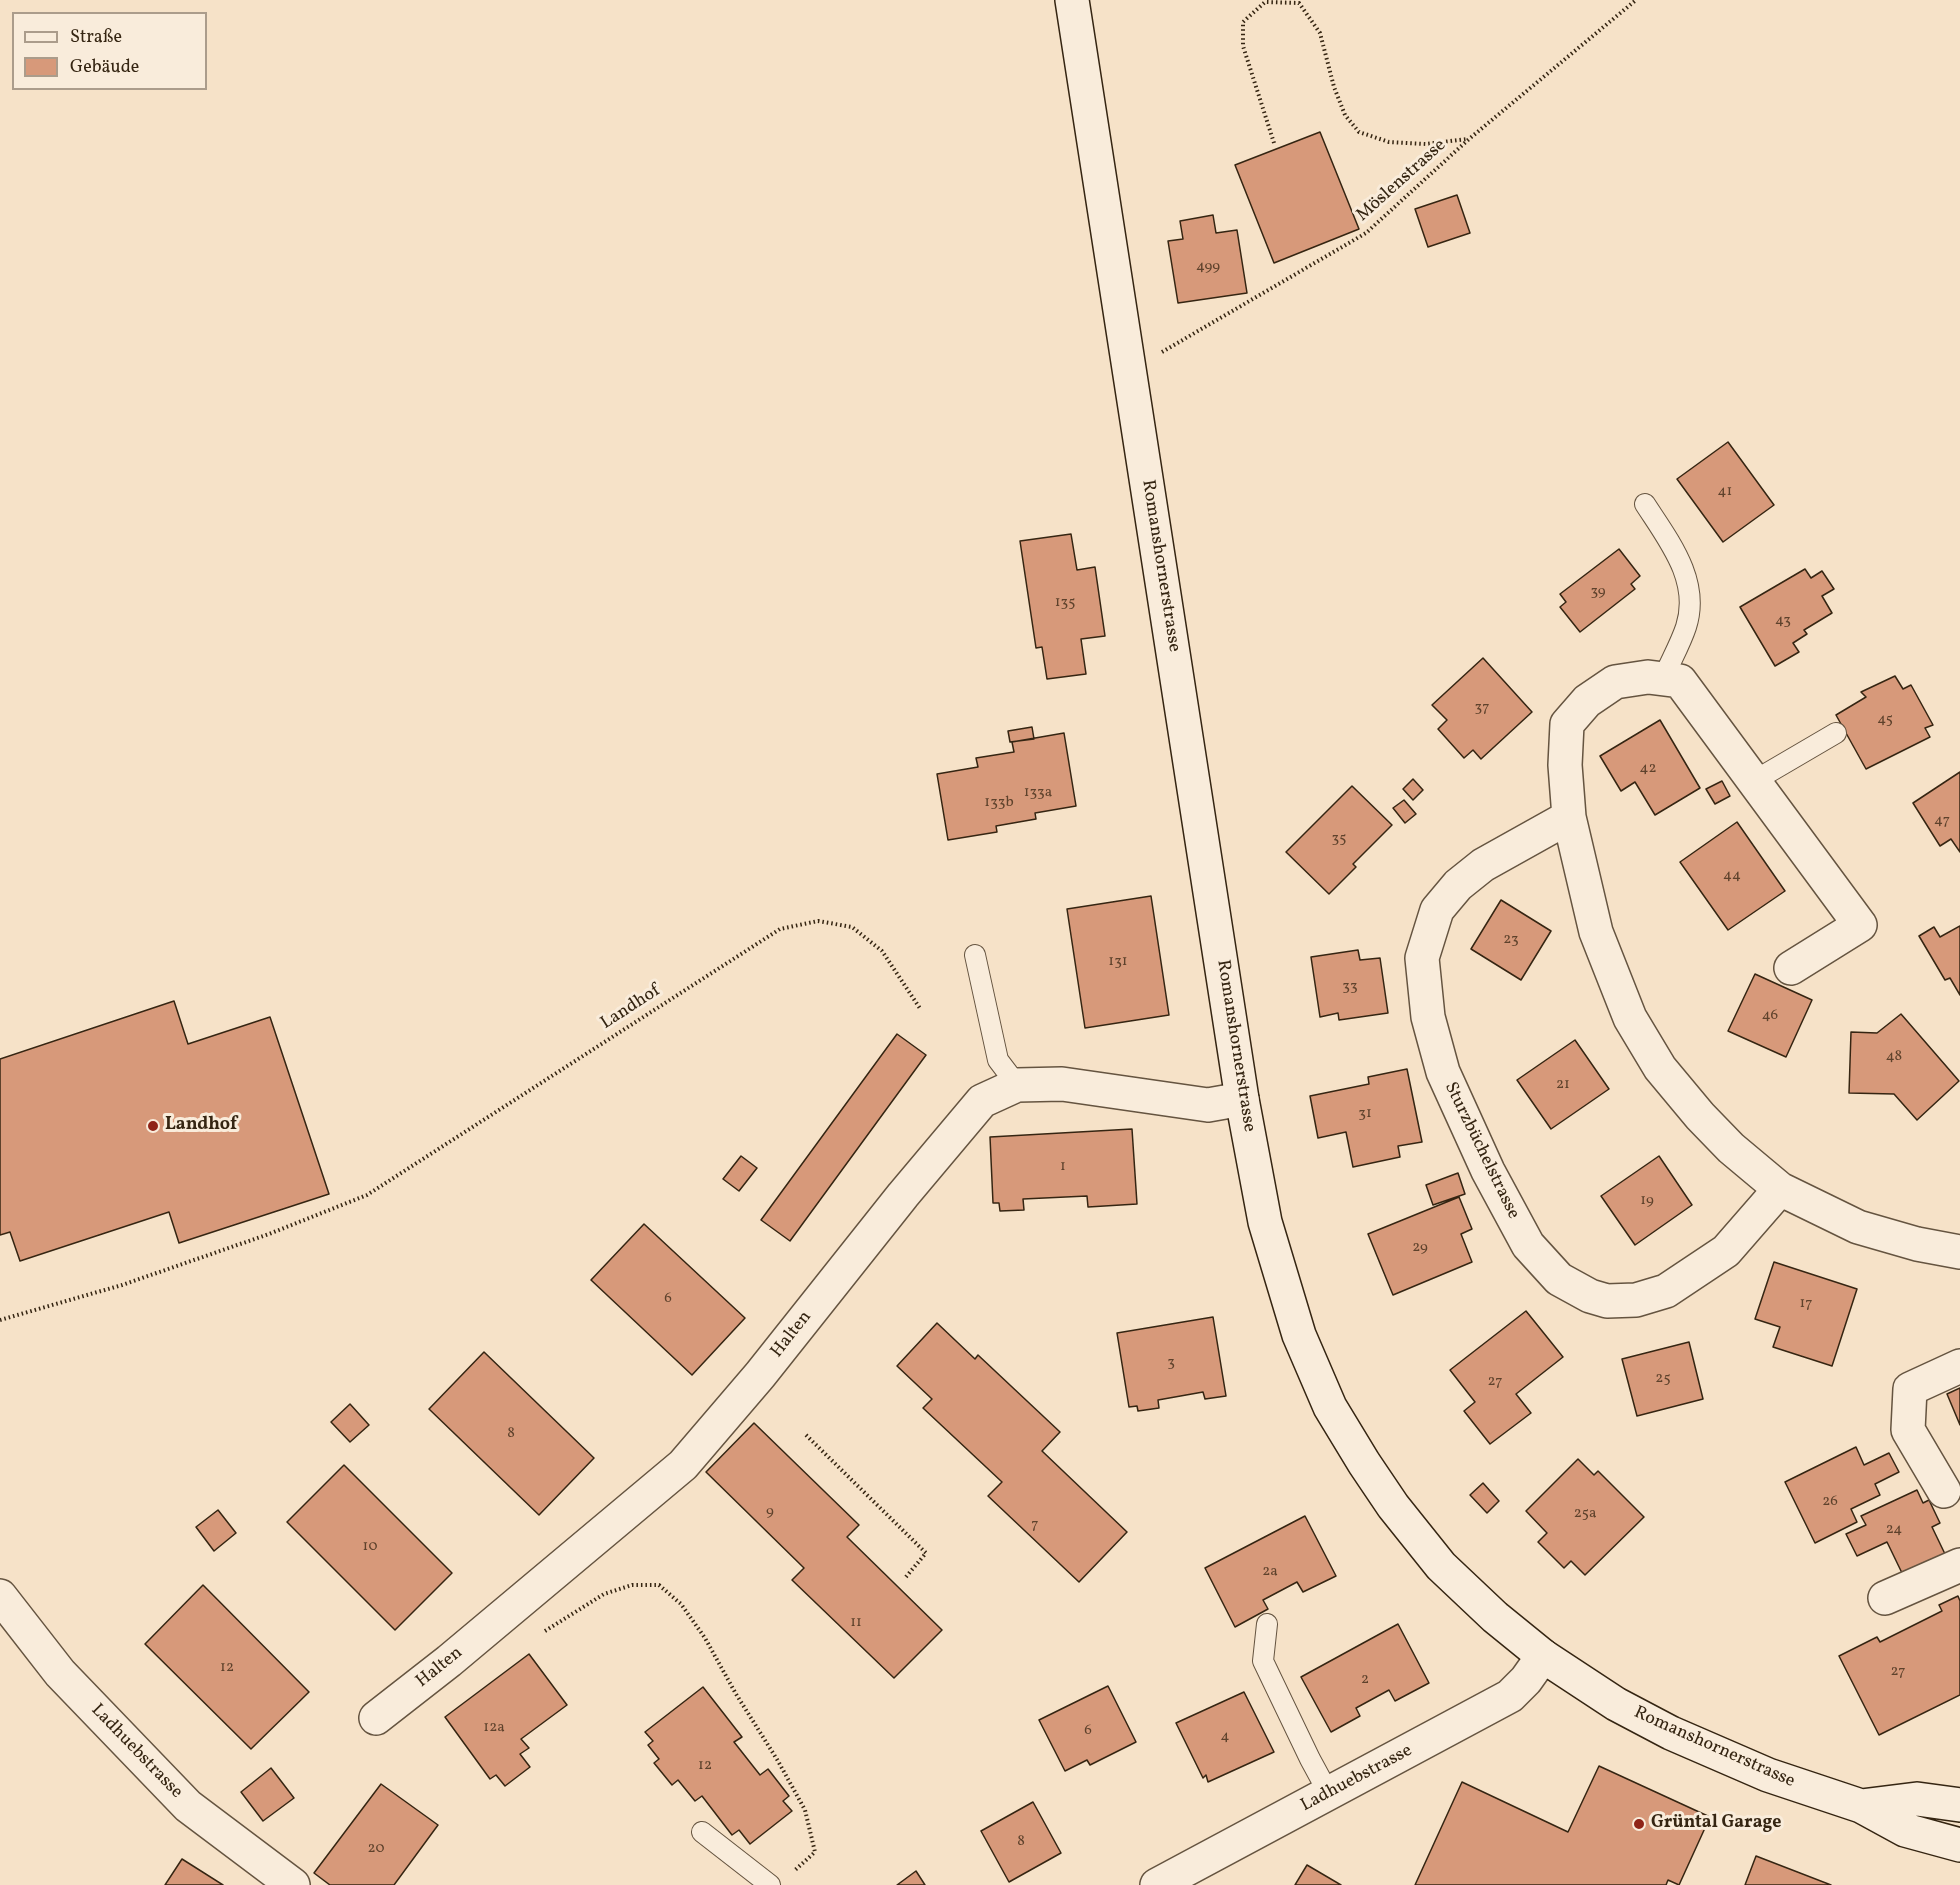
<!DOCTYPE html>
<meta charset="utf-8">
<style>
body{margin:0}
#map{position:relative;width:1960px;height:1885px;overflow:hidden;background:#f6e2c8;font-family:Vollkorn,serif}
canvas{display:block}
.legend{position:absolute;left:12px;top:12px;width:195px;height:78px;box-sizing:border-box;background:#f9ecdb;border:2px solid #ab9c8b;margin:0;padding:8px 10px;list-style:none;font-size:18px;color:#352512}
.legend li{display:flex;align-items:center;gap:12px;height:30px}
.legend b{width:30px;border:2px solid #ab9c8b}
</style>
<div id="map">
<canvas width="1960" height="1885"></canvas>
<ul class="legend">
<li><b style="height:8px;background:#f9ecdb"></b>Straße</li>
<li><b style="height:16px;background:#d7997a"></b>Gebäude</li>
</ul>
</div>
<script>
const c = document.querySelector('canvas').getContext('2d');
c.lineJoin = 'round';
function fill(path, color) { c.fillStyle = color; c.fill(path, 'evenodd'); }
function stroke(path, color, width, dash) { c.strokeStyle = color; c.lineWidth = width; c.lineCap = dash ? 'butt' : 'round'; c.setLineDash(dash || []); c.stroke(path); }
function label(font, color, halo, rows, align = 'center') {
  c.font = font + ' Vollkorn,serif'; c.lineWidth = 6; c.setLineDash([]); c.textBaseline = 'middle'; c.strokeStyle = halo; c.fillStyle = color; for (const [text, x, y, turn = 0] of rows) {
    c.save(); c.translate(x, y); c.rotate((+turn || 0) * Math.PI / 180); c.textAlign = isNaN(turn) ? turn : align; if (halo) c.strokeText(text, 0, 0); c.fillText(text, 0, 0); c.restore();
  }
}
const building = new Path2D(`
 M1320,132l39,97 -85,34 -39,-98z
 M1457,195l13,38 -42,14 -13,-38z
 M1213,215l3,18 21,-3 10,63 -69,10 -10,-62 15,-2 -3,-18z
 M1728,442l46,63 -51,37 -46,-63z
 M1071,534l6,36 18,-3 10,69 -24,3 5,35 -39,5 -5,-32 -6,1 -16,-107z
 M1619,549l21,27 -9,8 4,5 -55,43 -20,-25 6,-5 -6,-8z
 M1805,569l6,9 11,-7 12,18 -12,7 10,17 -28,17 3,4 -14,9 6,9 -24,14 -35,-59z
 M1483,658l49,54 -51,47 -8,-9 -9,8 -26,-29 9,-9 -15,-15z
 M1895,676l8,13 8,-4 22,40 -8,3 5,9 -64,32 -30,-54 30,-18 -5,-5z
 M1660,720l40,68 -45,27 -20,-33 -14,9 -21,-35z
 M1032,727l2,12 -24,3 -2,-11z
 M1064,733l12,73 -41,7 1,6 -40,7 1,6 -49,8 -11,-66 41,-7 -2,-9 38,-6 -2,-10z
 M1960,772v80l-9,-13 -11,7 -27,-43z
 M1413,779l10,11 -10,10 -10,-11z
 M1722,781l8,15 -15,8 -9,-15z
 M1352,786l40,39 -39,39 3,3 -27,27 -43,-42z
 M1404,800l12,14 -11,9 -12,-15z
 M1737,822l48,69 -57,39 -48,-68z
 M1151,896l18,119 -84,13 -18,-119z
 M1501,900l50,31 -30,49 -50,-31z
 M1960,926v69l-10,-17 -5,2 -26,-44 15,-9 6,10z
 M1358,950l2,10 20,-2 8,55 -49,7 -1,-7 -18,4 -9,-60z
 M1755,974l57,26 -26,57 -58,-26z
 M174,1001l14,43 82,-27 59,177 -150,49 -10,-31 -149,49 -10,-29 -10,3v-176z
 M1901,1014l58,67 -42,39 -23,-26 -45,-1 2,-61 26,1z
 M897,1034l29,21 -136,186 -29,-21z
 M1575,1040l34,49 -58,40 -34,-49z
 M1407,1069l15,73 -24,4 2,11 -47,10 -7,-35 -28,6 -8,-42 59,-12 -1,-7z
 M1132,1129l5,75 -49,3 -1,-11 -64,3 1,11 -24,1 -1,-8h-6l-3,-66z
 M741,1156l16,12 -18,23 -16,-12z
 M1659,1156l33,49 -57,40 -34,-49z
 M1458,1173l7,21 -32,11 -7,-20z
 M1459,1197l13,32 -11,5 11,28 -79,33 -25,-61z
 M644,1224l101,94 -53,57 -101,-95z
 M1774,1262l83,27 -25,77 -59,-19 7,-20 -25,-8z
 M1526,1311l37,46 -47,37 15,19 -41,31 -26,-33 11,-9 -25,-32z
 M1213,1317l13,79 -21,3 -2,-7 -45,8 1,8 -21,3 -1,-5 -8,1 -12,-74z
 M937,1323l38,36 3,-4 82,77 -18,19 85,81 -48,50 -91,-86 14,-14 -79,-74 9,-9 -35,-33z
 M1689,1342l14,57 -66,17 -15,-57z
 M484,1352l110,106 -55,57 -110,-106z
 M1960,1388v37l-13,-31z
 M350,1404l19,21 -19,17 -19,-20z
 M754,1423l105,102 -12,12 95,93 -48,48 -102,-98 12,-12 -98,-96z
 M1856,1447l8,18 25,-12 10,19 -24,12 5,11 -29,14 6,13 -42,21 -30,-61z
 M1578,1459l16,16 4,-4 46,46 -59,58 -14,-14 -7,7 -26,-26 9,-9 -21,-22z
 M344,1465l108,108 -57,57 -108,-108z
 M1483,1483l16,18 -12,12 -17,-18z
 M1917,1490l6,13 6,-3 11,23 -8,4 13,27 -43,19 -15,-31 -30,14 -11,-22 20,-9 -5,-9z
 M218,1510l18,23 -22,18 -18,-24z
 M1305,1516l31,60 -33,16 -6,-10 -34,18 5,9 -33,18 -30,-59z
 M203,1585l106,107 -58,57 -106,-105z
 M1958,1596l2,5v94l-81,40 -40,-79 38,-19 3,5 62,-31 -3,-6z
 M1398,1624l31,59 -34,18 -6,-11 -33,18 4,8 -29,16 -30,-55z
 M529,1654l38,51 -46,34 8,9 -9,6 10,13 -25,19 -9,-11 -6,4 -45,-62z
 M1108,1686l28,56 -46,23 -3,-5 -22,11 -26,-51z
 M703,1687l39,50 -8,5 26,33 8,-6 21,27 -6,5 9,10 -42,33 -11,-14 -7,5 -30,-39 -7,5 -17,-21 -6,5 -18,-22 5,-4 -11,-14 5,-4 -8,-9z
 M1244,1692l30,60 -66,30 -2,-7 -3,3 -27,-55z
 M1599,1766l111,51 -31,68 -11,-5 -2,5h-251l47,-103 106,50z
 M271,1768l23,30 -31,23 -22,-29z
 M381,1784l57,41 -44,60h-64l-16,-12z
 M1033,1802l28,51 -52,29 -28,-51z
 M1756,1856l75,29h-86z
 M182,1859l41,26h-58z
 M1307,1865l34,20h-46z
 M916,1871l9,14h-28z`);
const path = new Path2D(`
 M1274,143l-31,-97v-24l22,-20 34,1 21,30 14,54 11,28 14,17 30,10 37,2 41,-5
 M1162,352l204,-119 103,-94 167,-139
 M0,1320l122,-35 147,-51 98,-39 413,-266 38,-8 34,6 30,24 39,59
 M806,1435l120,118 -21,25
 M545,1631l59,-37 28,-9h27l22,19 24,34 31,56 42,67 27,49 10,42 -20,18`);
const service = new Path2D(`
 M1645,504c24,37 56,77 41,123 -6,18 -16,35 -23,52
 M1754,781l82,-48
 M975,955l23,105 19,25
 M1267,1624l-4,37 47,98 19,35
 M702,1832l68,53`);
const minor = new Path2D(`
 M1569,817l-86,48 -25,20 -21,25 -15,48 6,59 15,55 45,99 40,74 31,34 31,17 17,5 29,-1 30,-9 60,-40 54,-62
 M1791,968l69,-43 -180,-244 -32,-4 -33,5 -28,19 -20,23 -2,41 4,52 27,115 34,86 30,50 40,48 31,32 49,41 78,38 59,17 43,8
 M1944,1491l-36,-61 2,-41 50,-23
 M0,1596l60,77 128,133 105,79
 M1885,1598l75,-33
 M376,1718l73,-57 234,-196 77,-90 143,-180 79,-94 35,-16 45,-1 146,21 34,-6
 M1157,1885l353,-189 16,-16 17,-24`);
const secondary = new Path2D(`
 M1072,0l170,1099 23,123 34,113 31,72 34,56 29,43 48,60 54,51 48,39 73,48 55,29 97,42 93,31 44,24 55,15
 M1861,1806l56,-7 43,6`);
const markers = [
 [153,1126,6,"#8f2418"],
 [1639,1824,6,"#8f2418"]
];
const numberNames = [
 ["499",1208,267],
 ["41",1725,492],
 ["39",1598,592],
 ["135",1065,603],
 ["43",1783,621],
 ["37",1482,708],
 ["45",1885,720],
 ["42",1648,769],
 ["133a",1038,793],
 ["133b",999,803],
 ["47",1942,821],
 ["35",1339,839],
 ["44",1732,876],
 ["23",1511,940],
 ["131",1118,962],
 ["33",1350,987],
 ["46",1770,1016],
 ["48",1894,1057],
 ["21",1563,1085],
 ["31",1365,1114],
 ["1",1063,1167],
 ["19",1647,1201],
 ["29",1420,1248],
 ["6",668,1299],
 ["17",1806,1304],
 ["3",1171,1363],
 ["25",1663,1379],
 ["27",1495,1382],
 ["8",511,1434],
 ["26",1830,1502],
 ["9",770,1512],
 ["25a",1585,1514],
 ["7",1035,1525],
 ["24",1894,1530],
 ["10",370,1547],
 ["2a",1270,1572],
 ["11",856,1623],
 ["12",227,1668],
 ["27",1898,1672],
 ["2",1365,1680],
 ["12a",494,1728],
 ["6",1088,1731],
 ["4",1225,1737],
 ["12",705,1766],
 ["8",1021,1842],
 ["20",376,1849]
];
const streetNames = [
 ["Möslenstrasse",1402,181,-42],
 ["Romanshornerstrasse",1160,566,81],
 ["Landhof",631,1008,-33],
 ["Romanshornerstrasse",1235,1046,81],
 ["Sturzbüchelstrasse",1481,1151,64],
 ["Halten",792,1335,-52],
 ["Halten",440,1668,-39],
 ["Romanshornerstrasse",1714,1748,24],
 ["Ladhuebstrasse",136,1752,46],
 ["Ladhuebstrasse",1357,1779,-28]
];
const poiNames = [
 ["Landhof",165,1126],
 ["Grüntal Garage",1651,1824]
];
fill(building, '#d7997a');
stroke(building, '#352512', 1.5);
stroke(service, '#655440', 22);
stroke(minor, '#655440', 36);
stroke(secondary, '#352512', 36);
stroke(path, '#352512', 4, [1.5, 3]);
stroke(service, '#f9ecdb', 20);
stroke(minor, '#f9ecdb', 33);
stroke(secondary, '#f9ecdb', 33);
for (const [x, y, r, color] of markers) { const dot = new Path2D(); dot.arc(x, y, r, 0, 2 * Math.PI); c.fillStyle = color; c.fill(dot); stroke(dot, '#f9ecdb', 2); }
label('15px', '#5e422c', null, numberNames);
label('18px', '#352512', '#f9ecdb', streetNames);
label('bold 18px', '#352512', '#f9ecdb', poiNames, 'left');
</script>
